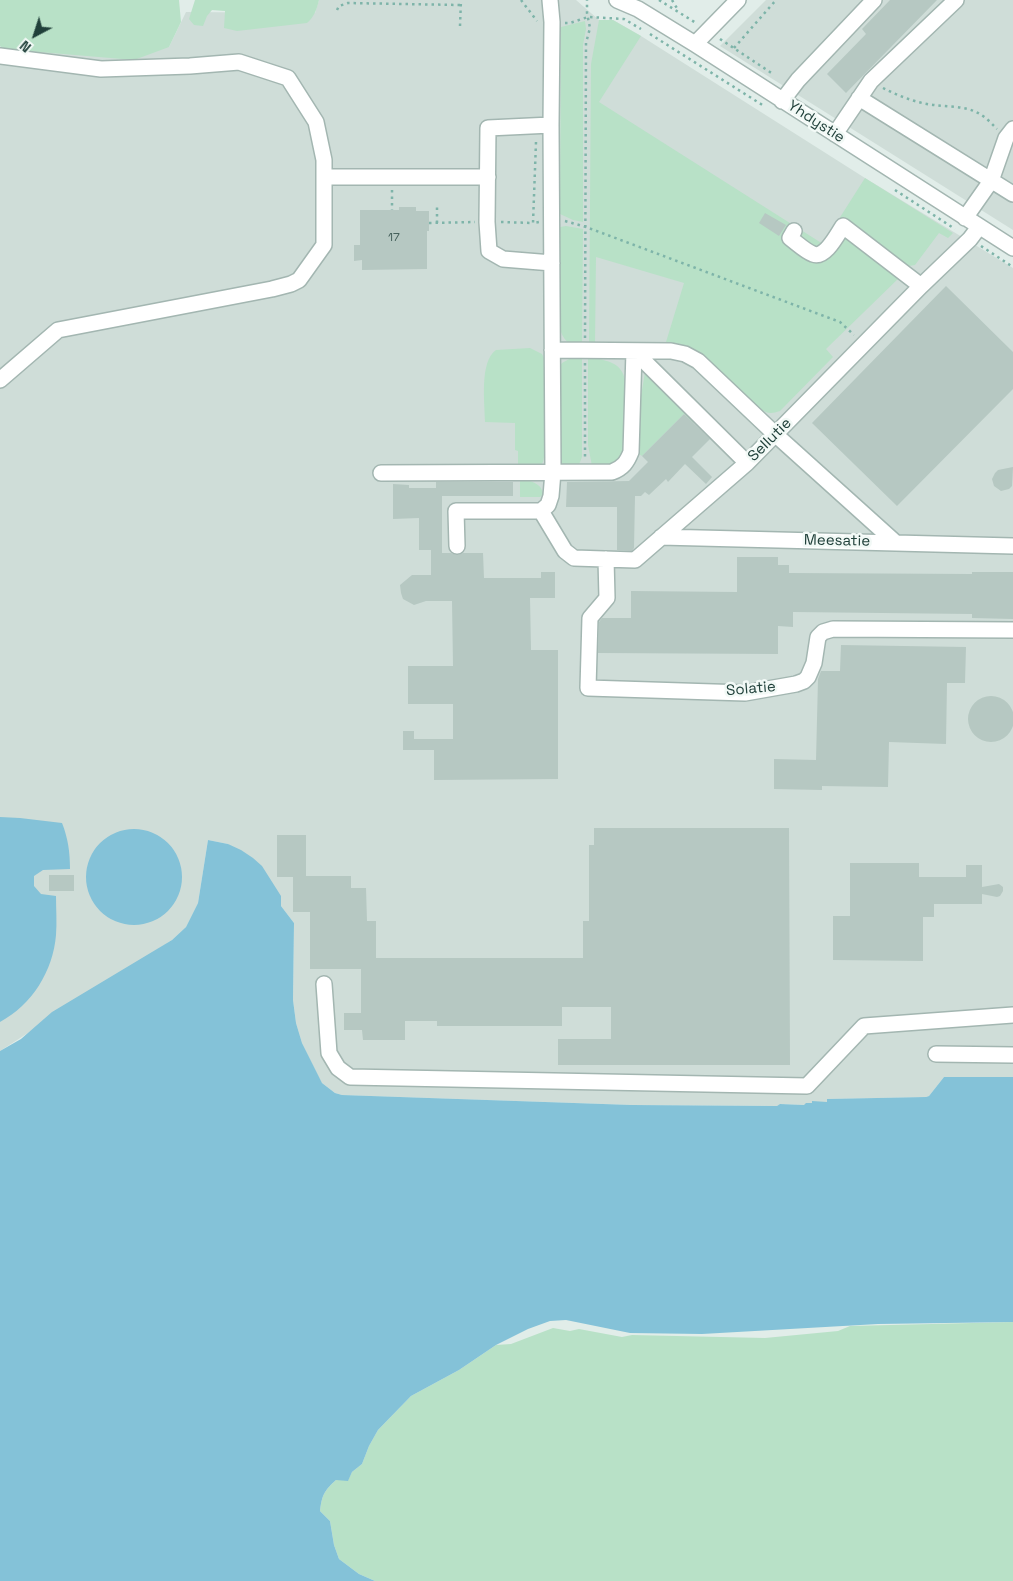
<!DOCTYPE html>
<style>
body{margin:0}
#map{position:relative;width:1013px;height:1581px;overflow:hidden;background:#e1ede9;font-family:"Space Grotesk",sans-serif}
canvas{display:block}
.north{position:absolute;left:10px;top:10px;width:50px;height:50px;-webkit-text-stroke:4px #f2f9f6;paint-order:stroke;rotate:220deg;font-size:14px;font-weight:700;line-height:20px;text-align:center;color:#20403a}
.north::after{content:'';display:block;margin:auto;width:18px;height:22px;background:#20403a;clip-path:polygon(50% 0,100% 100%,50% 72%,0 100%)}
</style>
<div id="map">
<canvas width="1013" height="1581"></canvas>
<div class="north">N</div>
</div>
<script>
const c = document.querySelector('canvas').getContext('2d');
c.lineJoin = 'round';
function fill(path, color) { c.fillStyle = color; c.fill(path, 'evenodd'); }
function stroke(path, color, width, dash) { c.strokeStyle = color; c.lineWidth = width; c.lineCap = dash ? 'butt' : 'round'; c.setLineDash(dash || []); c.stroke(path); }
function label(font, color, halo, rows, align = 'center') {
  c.font = font + ' "Space Grotesk",sans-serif'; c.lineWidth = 5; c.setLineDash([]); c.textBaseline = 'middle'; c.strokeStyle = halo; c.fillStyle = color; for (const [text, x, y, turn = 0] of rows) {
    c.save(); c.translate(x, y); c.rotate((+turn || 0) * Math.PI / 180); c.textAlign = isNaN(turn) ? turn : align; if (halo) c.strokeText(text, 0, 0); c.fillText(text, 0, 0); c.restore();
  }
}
const built = new Path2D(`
 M319,0h257l23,20h14l28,16 224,142 148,90v809h-69l-15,19 -3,1 -98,2 -1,3 -15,1 -8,2 -23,-1 -4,2 -145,-1 -290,-10 -7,-2 -13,-10 -4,-7 -16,-33 -6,-20 -3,-23 1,-77 -13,-17 -53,-62 -20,-4 -10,63 -12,24 -14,13 -172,111v-1005l4,3 165,-2 17,-35 129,1z
 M766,0h247v230l-293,-184z`);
const green = new Path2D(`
 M0,0h179l2,22 -12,25 -35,13 -130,-11 -4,-3z
 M195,0h124c-2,9 -5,17 -12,23l-70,8 -13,-3 1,-17 -13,-1 -5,6 -4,10 -9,-1 -5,-6z
 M599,20h14l28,16 -42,66 224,142 42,-66 88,55 -5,5 -9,-5 -24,32 -6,1 -7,9 -76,74 7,8 -53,54c-9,3 -13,3 -21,-3l-57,-54 -36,-12 18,-59 -88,-26 -1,88h-6l2,-281z
 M585,21l1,8 -3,16v177l-10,-2 -13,-6 1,-187z
 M566,226l17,3 -1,117c-13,-2 -18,-4 -22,-17v-102z
 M530,348l12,6 2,4v99l-1,5 -3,4 -22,1v-16l-3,-1v-27l-30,-1c0,-18 -6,-60 11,-72z
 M588,357c21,4 36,5 38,29l-3,66c-4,15 -18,13 -31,14l-4,-21z
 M571,358h11v99l-4,10 -11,-1 -7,-4v-96l2,-3z
 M645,372l50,48 -2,3 -9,-9 -42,42 -3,-2 2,-58z
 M520,478c10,3 22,5 23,16l-3,3h-20z
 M1013,1322v259h-638l-16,-7 -20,-15 -5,-14 -4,-24 -10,-10c2,-16 4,-20 16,-31h12l4,-8 10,-8 7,-18 9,-16 33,-34 48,-26 37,-25 15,-1 42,-16 17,3 9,-2 43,8 10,-2 133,3 73,-7 12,-5z`);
const water = new Path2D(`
 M0,817l20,1 42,5c6,15 8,29 8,46l-27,1 -9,6v10l7,8 15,2c0,13 1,26 0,39 -3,36 -24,70 -56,87z
 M86 877a48 48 0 1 1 96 0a48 48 0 1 1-96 0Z
 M208,840l20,4 13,6 12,8 9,8 19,30v10l13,17 -1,77 3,23 6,20 20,40 13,10 7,2 290,10 145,1 3,-2 24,1 2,-2h6v-2l15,1v-3l99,-2 3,-1 15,-19h69v245l-135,2 -176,10 -72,-1 -64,-13 -16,1 -22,8 -32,16 -37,25 -48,26 -33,34 -9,16 -7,18 -10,8 -4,9 -12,-1c-12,11 -14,15 -16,31l10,10 4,24 5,14 20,15 16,7h-375v-530l21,-12 31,-27 120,-72 14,-13 12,-24z`);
const building = new Path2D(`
 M890,0h47l-91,93 -19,-19 39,-40 -4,-5z
 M399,207h17v4h13v20h-2v38l-65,1v-10l-8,1v-16h6v-35h39z
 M765,213l21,12 -7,11 -20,-13z
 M946,286l67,66v37l-116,117 -85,-83z
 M684,414l26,25 -18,18 20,20 -6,7 -21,-20 -17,18 -2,-3 -17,16 -4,-3 -4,4h-6l-1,52 -2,3 -15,-1v-43h-51l1,-25 62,-1 19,-19 -6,-6z
 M1013,467l-1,19 -3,3 -8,2 -7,-5 -2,-7 3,-6 3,-3z
 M436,482h77v14h-71v57h9l6,2 6,-2h20l1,25h57v-6h14v26h-25l1,52h27v129l-124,1v-30h-31v-19h11v8h39v-35h-45v-38h45l-1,-65h-26l-12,4 -11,-6 -2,-6 -1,-8 12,-10h19v-25h-12v-32l-26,1v-35l16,1v3h27z
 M737,557h41v8h11v8l183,1v-2h41v47l-41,-1v-4l-179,-2v15l-15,-1v28l-180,-1 1,-31 3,-4h29v-27l106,1z
 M841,645l125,2 -1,36h-18l-1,61 -57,-2 -1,45 -66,-1v4l-48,-1v-30l42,1 2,-81 3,-8h19z
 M968 719a23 23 0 1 1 46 0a23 23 0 1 1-46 0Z
 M594,828h195l1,237h-232v-26h53v-32h-49v19h-125v-5h-32v19h-42l-1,-10h-18v-17h17v-44h-51v-57h-17v-35h-16v-42h29v41h45v12h15l1,33h9v37h207v-37h6v-76h5z
 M850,863h69v14h47v-12h16v22l17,-3 4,3v4l-3,5 -3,1 -15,-3v10h-48v13h-11v44l-90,-1v-44h17z
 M49,875h25v16h-25z`);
const path = new Path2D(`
 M521,0l16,21
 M659,0l37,23
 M672,0l6,10
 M337,10l2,-4 9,-3 112,2
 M565,23h5l18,-6 36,2 17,10
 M460,26l1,-26
 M650,34l114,72
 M720,39l53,35
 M734,48l42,-48
 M883,88c16,8 33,15 51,17 14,2 30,1 42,7 9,4 15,11 21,17
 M536,142l-3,81 6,-1
 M392,190v20
 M895,190l60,39
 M565,221l21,6 254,95 14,13
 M501,222l32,1
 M429,223l46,-1
 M437,223v-17
 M981,246l32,21
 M585,338l1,-295 4,-15 -3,-15v-13
 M585,363v97`);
const minor = new Path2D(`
 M617,0l21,9 57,35 318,204
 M695,44l43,-44
 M0,56l101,13 89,-3 49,-4 49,16 28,44 8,38v17h164
 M859,98l154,96
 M782,101l16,-21 76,-80
 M551,125l-63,3 -1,94 2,29 14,8 49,4
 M835,134l36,-53 85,-81
 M965,218l26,-37 15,-43 7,-9
 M794,231l-4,7c7,5 15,13 23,16 12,5 24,-19 30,-28l78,60
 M552,350l119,1 14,3 13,7 78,74 120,108
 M634,351l113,112
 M0,380l58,-50 214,-41 19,-5 8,-4 25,-35v-68
 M381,473l231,-1c11,-4 15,-10 19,-20l3,-101
 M541,511l24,40 9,7 61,2 112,-97 174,-177 49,-47 9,-12
 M661,537l352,9
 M457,546l-1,-35h85l7,-6 3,-9 2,-24 -2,-347 1,-103 -2,-22
 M606,559l1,39 -17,20 -2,70 157,5 51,-9 8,-3 4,-4 6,-14 4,-26 5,-5 10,-3 180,1
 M324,984l5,69 9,15 12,9 457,9 57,-60 149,-11
 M936,1054l77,1`);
const numberNames = [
 ["17",394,238]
];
const streetNames = [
 ["Yhdystie",816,122,33],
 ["Sellutie",770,440,-45],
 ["Meesatie",837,541,1],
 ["Solatie",751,689,-5]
];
fill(built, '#cfddd8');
fill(green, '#b8e1c7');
fill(water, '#84c2d8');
fill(building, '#b6c8c2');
stroke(minor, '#a3b6b1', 18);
stroke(path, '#7eb4a9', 2.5, [2.5, 4]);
stroke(minor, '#fff', 15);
label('12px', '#46625c', null, numberNames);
label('15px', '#20403a', '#f2f9f6', streetNames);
</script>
